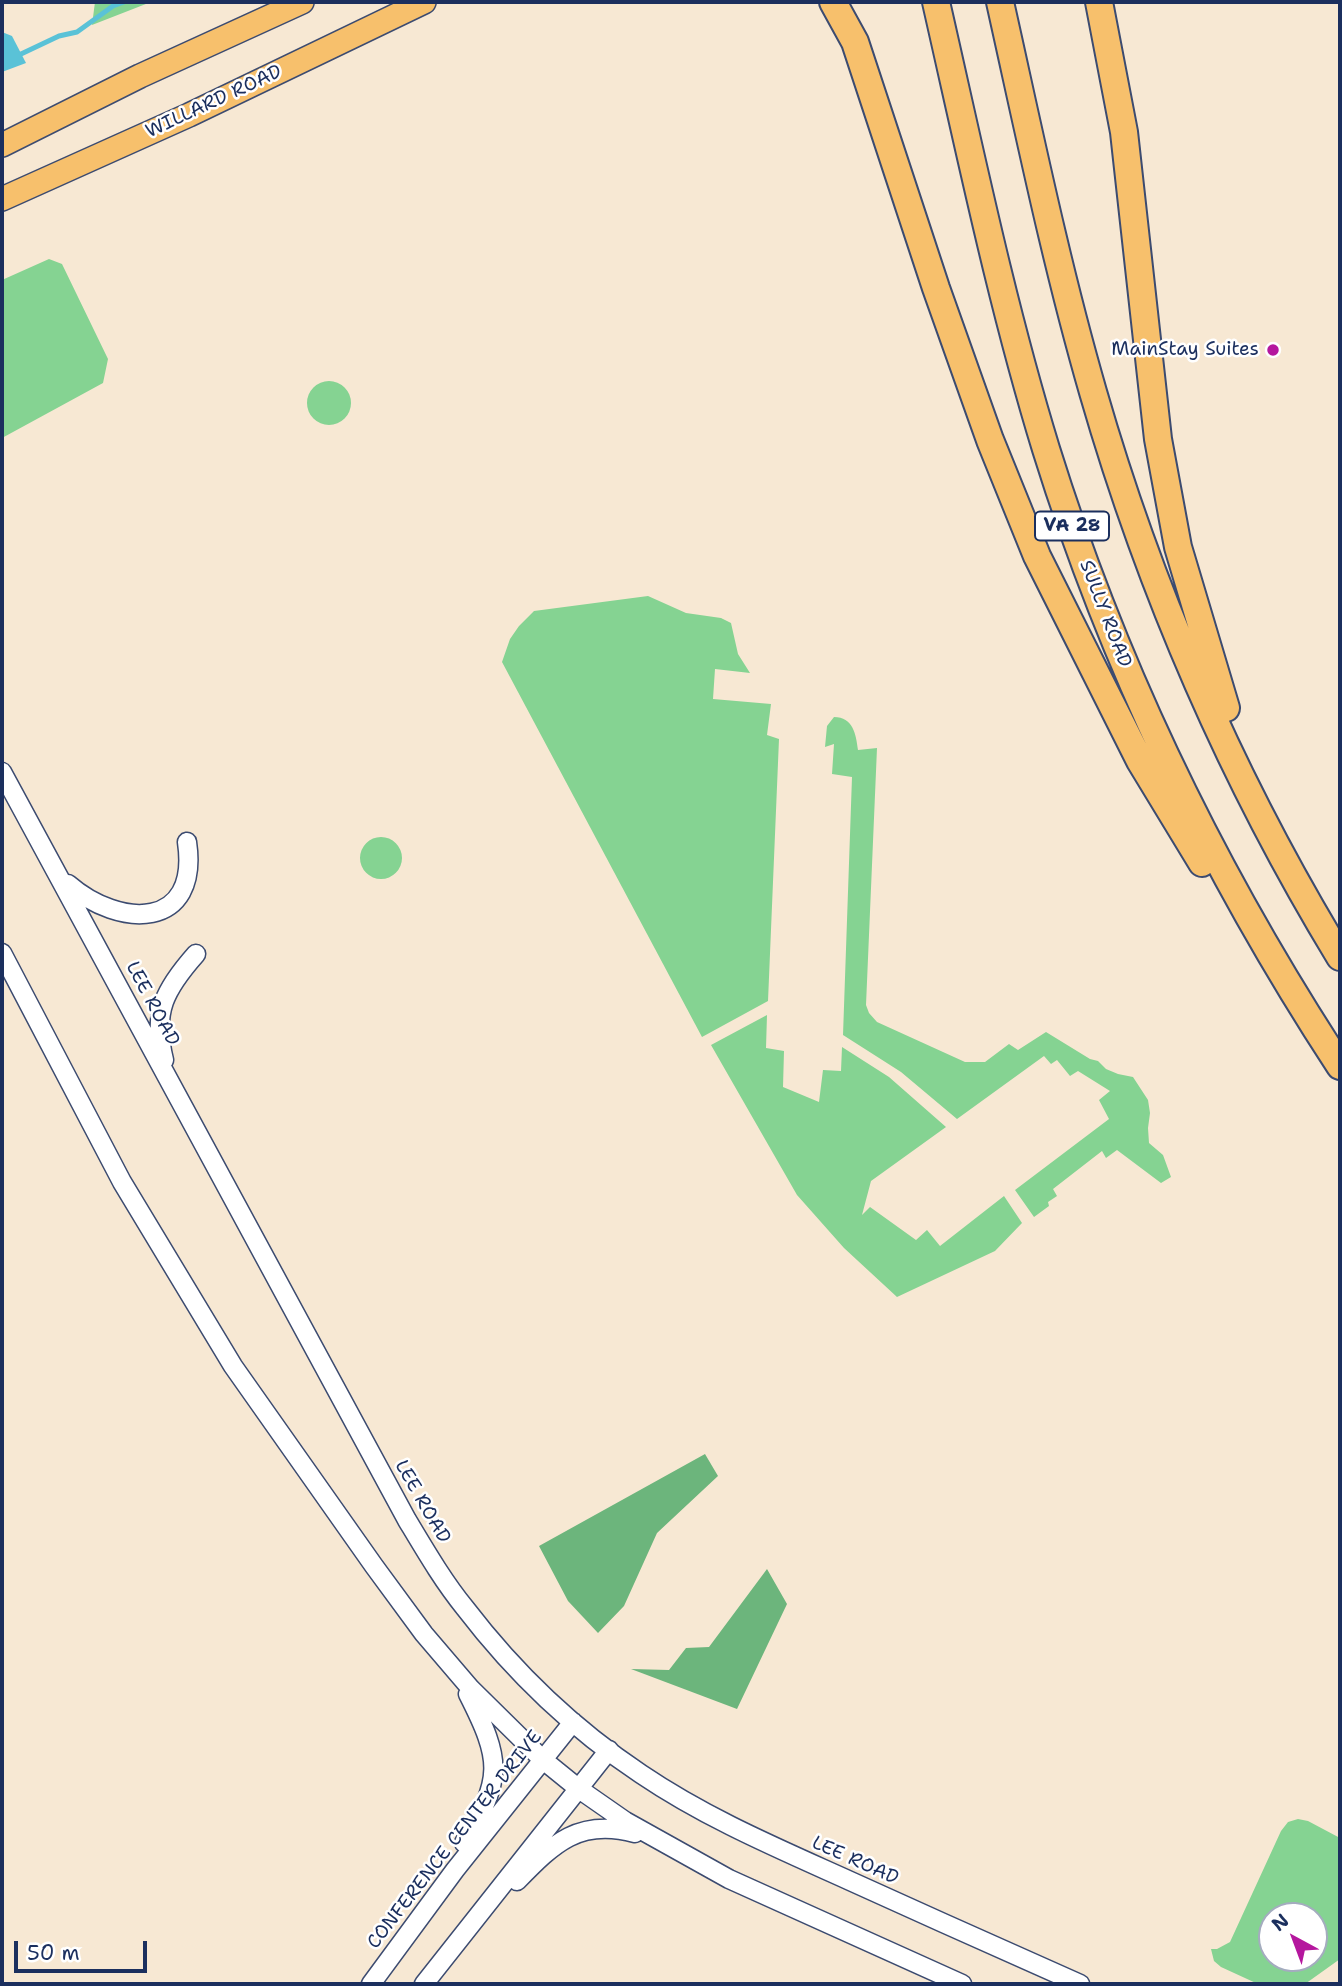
<!DOCTYPE html>
<style>
body{margin:0}
#map{position:relative;width:1342px;height:1986px;overflow:hidden;background:#f7e8d3;font-family:"Shantell Sans",sans-serif}
canvas{display:block}
.frame{position:absolute;inset:0;border:4px solid #1b2f5e;pointer-events:none}
.north{position:absolute;left:1258px;top:1902px;width:70px;height:70px;box-sizing:border-box;background:#fff;border:2px solid #a4acbf;border-radius:50%;rotate:319deg;font-size:19px;font-weight:700;line-height:28px;text-align:center;color:#1b2f5e}
.north::after{content:'';display:block;margin:auto;width:24px;height:32px;background:#b5179e;clip-path:polygon(50% 0,100% 100%,50% 72%,0 100%)}
.scale{position:absolute;left:14px;top:1941px;width:133px;height:32px;box-sizing:border-box;border:4px solid #1b2f5e;border-top:0;padding-left:9px;font-size:21px;line-height:24px;white-space:nowrap;color:#1b2f5e;-webkit-text-stroke:5px #fff;paint-order:stroke}
</style>
<div id="map">
<canvas width="1342" height="1986"></canvas>
<div class="frame"></div>
<div class="north">N</div>
<div class="scale">50 m</div>
</div>
<script>
const c = document.querySelector('canvas').getContext('2d');
c.lineJoin = 'round';
function fill(path, color) { c.fillStyle = color; c.fill(path, 'evenodd'); }
function stroke(path, color, width, dash) { c.strokeStyle = color; c.lineWidth = width; c.lineCap = dash ? 'butt' : 'round'; c.setLineDash(dash || []); c.stroke(path); }
function label(font, color, halo, rows, align = 'center') {
  c.font = font + ' "Shantell Sans",sans-serif'; c.lineWidth = 5; c.setLineDash([]); c.textBaseline = 'middle'; c.strokeStyle = halo; c.fillStyle = color; for (const [text, x, y, turn = 0] of rows) {
    c.save(); c.translate(x, y); c.rotate((+turn || 0) * Math.PI / 180); c.textAlign = isNaN(turn) ? turn : align; if (halo) c.strokeText(text, 0, 0); c.fillText(text, 0, 0); c.restore();
  }
}
const green = new Path2D(`
 M95,2h56l-59,23z
 M49,259l13,5 46,95 -5,24 -101,55v-158z
 M307 403a22 22 0 1 1 44 0a22 22 0 1 1-44 0Z
 M648,596l38,17 35,5 10,5 7,31 12,19 -35,-4 -2,30 58,5 -4,31 12,4 -11,262 -66,36 -200,-375 8,-23 9,-13 15,-15z
 M834,717c19,0 22,17 24,33l19,-2 -11,257 3,8 8,9 88,40h20l24,-18 9,6 28,-18 44,27 8,2 8,8 12,5 15,3 15,23 2,13 -2,15 1,15 14,12 8,22 -10,6 -44,-33 -11,8 -4,-7 -49,38 4,7 -9,6 1,4 -15,11 -19,-27 94,-71 -10,-19 11,-9 -32,-20 -8,5 -13,-16 -6,4 -7,-8 -87,63 -56,-47 -58,-37 9,-258 -20,-3 2,-30 -9,3 2,-21z
 M360 858a21 21 0 1 1 42 0a21 21 0 1 1-42 0Z
 M767,1015l-1,33 18,3 -1,36 36,15 4,-32 18,1 1,-24 47,30 57,50 -75,54 -9,34 8,-8 46,33 11,-10 13,16 64,-50 18,27 -27,28 -98,46 -53,-49 -47,-53 -86,-150z
 M1298,1819l10,2 32,17v121l-35,25h-47l-37,-17 -7,-6 -3,-12h6l13,-7 51,-111 7,-9zM1314,1916v42h-42v-42z`);
const forest = new Path2D(`
 M705,1454l13,22 -61,57 -33,73 -26,27 -30,-32 -29,-55z
 M767,1569l20,35 -50,105 -106,-40 38,1 17,-22 23,-1z`);
const water = new Path2D(`
 M2,32l10,4 14,27 -24,9z`);
const stream = new Path2D(`
 M21,54l38,-18 18,-4 36,-26 11,-4`);
const minor = new Path2D(`
 M2,772l405,748c18,30 36,61 58,88 49,64 110,122 176,166 65,44 136,74 207,106 77,35 155,70 232,104
 M68,884c52,45 132,46 119,-42
 M2,953l120,229 111,184 141,200 50,68 47,55 71,70 37,30 46,32 104,58 233,105
 M164,1060c-12,-48 1,-71 32,-106
 M464,1843c39,-65 38,-82 4,-149
 M517,1881c37,-38 62,-63 118,-48
 M371,1984l84,-114 118,-148
 M424,1984l185,-234`);
const major = new Path2D(`
 M2,145l138,-69 162,-74
 M2,199l187,-84 235,-113`);
const highway = new Path2D(`
 M833,2l22,40 81,246 54,152 47,116 103,205 62,102
 M936,2c34,149 65,300 110,447 68,219 169,426 294,617
 M1000,2c29,130 56,262 93,390 57,198 140,389 247,565
 M1099,2l25,130 34,307 20,108 48,161`);
const markers = [
 [1273,350,7,"#b5179e"]
];
const shields = [
 [1072,526,74]
];
const shieldNames = [
 ["VA 28",1072,526]
];
const streetNames = [
 ["WILLARD ROAD",214,102,-25],
 ["SULLY ROAD",1105,614,69],
 ["LEE ROAD",152,1004,62],
 ["LEE ROAD",422,1502,60],
 ["CONFERENCE CENTER DRIVE",455,1840,-52],
 ["LEE ROAD",855,1861,24]
];
const poiNames = [
 ["MainStay Suites",1259,350]
];
fill(green, '#85d392');
fill(forest, '#6cb57c');
fill(water, '#5ac2d7');
stroke(stream, '#5ac2d7', 5);
stroke(minor, '#3c4b70', 21);
stroke(major, '#3c4b70', 26);
stroke(highway, '#3c4b70', 30);
stroke(minor, '#fff', 18);
stroke(major, '#f7c06c', 23);
stroke(highway, '#f7c06c', 26);
for (const [x, y, r, color] of markers) { const dot = new Path2D(); dot.arc(x, y, r, 0, 2 * Math.PI); c.fillStyle = color; c.fill(dot); stroke(dot, '#fff', 2.5); }
for (const [x, y, w] of shields) { const box = new Path2D(); box.roundRect(x - w / 2, y - 14.5, w, 29, 5); c.fillStyle = '#fff'; c.fill(box); stroke(box, '#1b2f5e', 2); }
label('bold 18px', '#1b2f5e', null, shieldNames);
label('19px', '#1b2f5e', '#fff', streetNames);
label('19px', '#1b2f5e', '#fff', poiNames, 'right');
</script>
